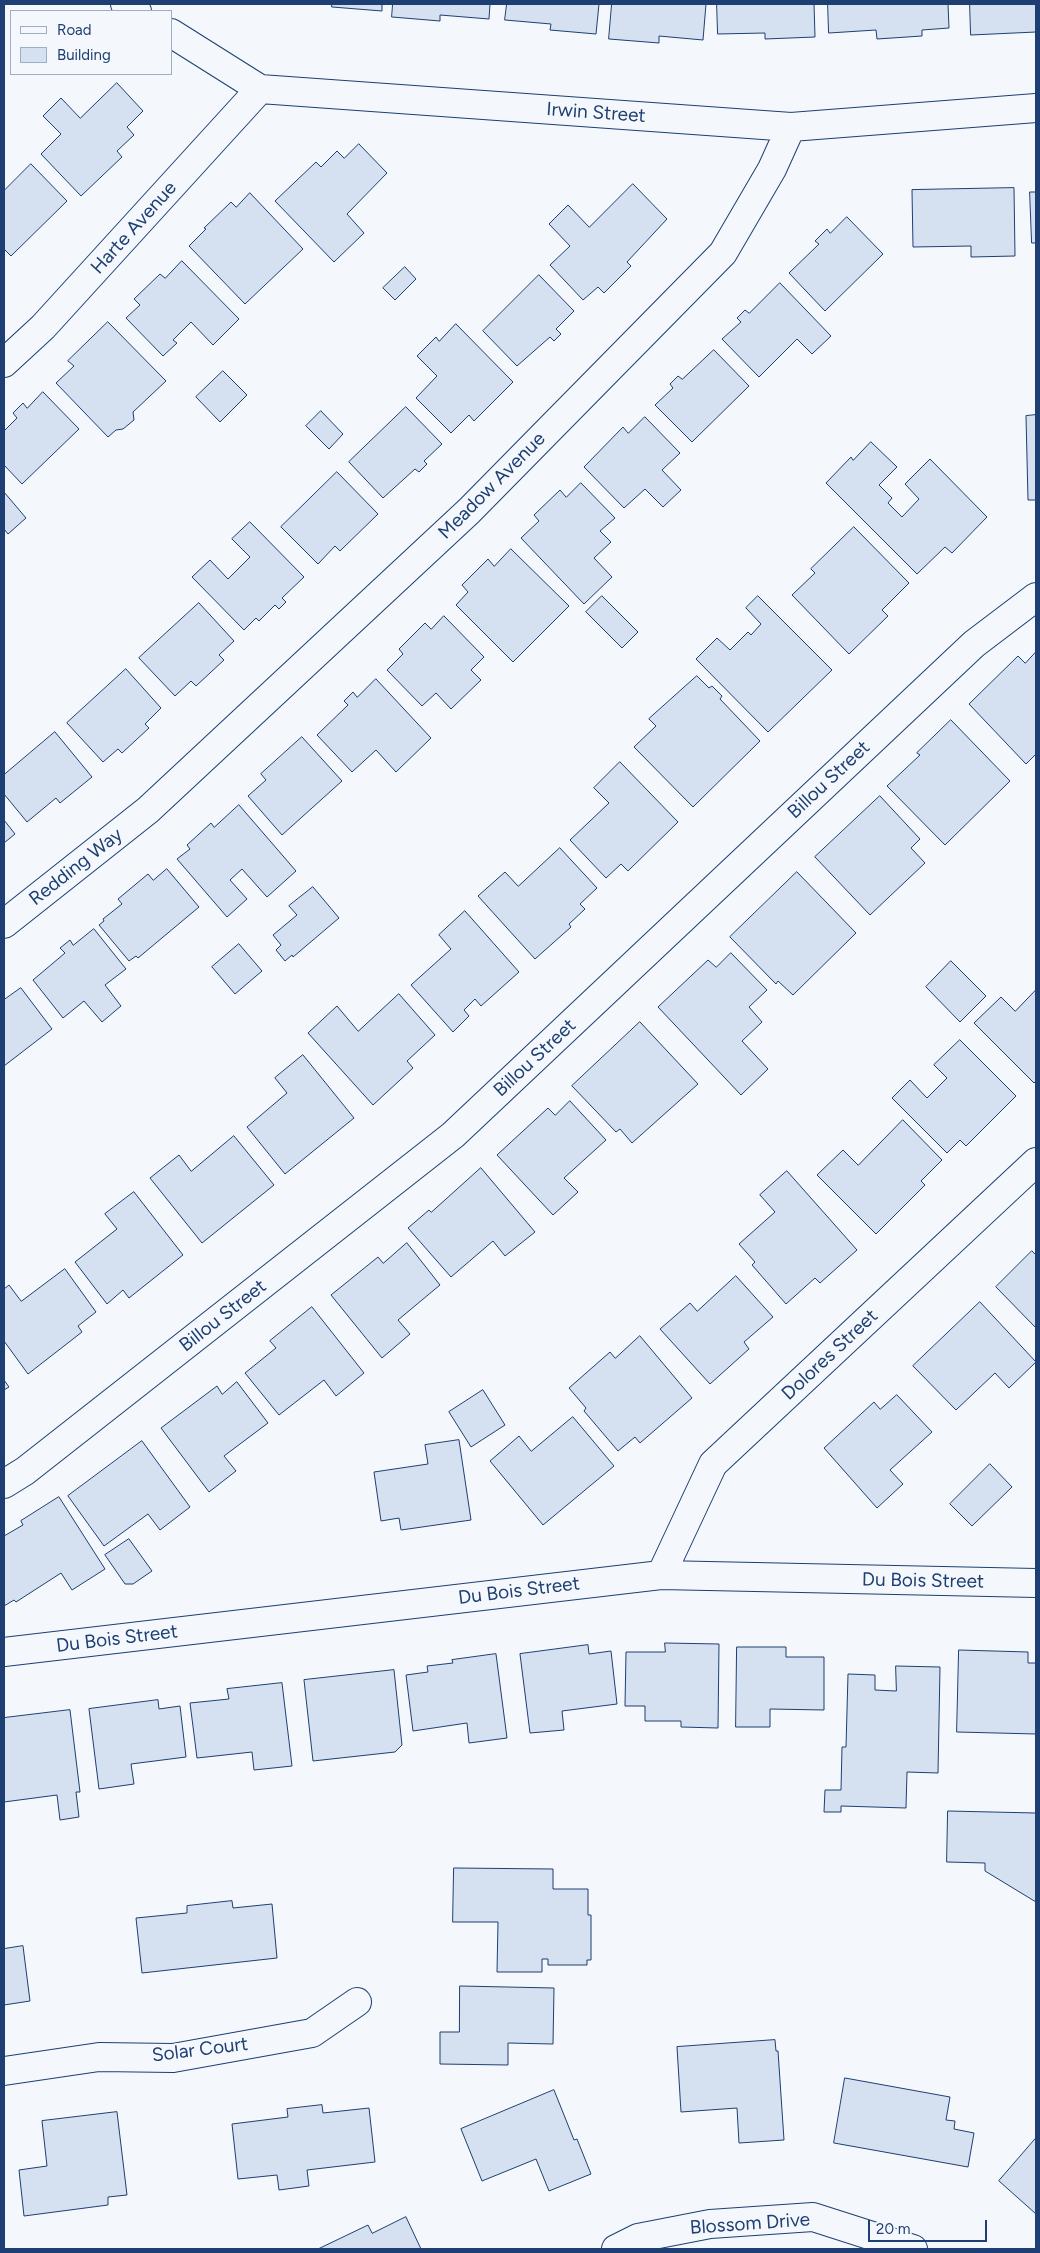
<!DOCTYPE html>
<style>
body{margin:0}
#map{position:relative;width:1040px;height:2253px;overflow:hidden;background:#f4f7fb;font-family:Figtree,sans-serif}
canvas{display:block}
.frame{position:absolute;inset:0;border:5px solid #1d3f73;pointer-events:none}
.legend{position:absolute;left:10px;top:10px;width:162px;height:65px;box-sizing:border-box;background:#f4f7fb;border:1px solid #9eadc5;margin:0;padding:6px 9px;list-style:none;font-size:15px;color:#1d3f73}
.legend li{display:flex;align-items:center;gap:10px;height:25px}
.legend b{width:25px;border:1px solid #9eadc5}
.scale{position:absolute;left:868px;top:2220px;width:119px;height:22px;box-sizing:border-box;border:2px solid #1d3f73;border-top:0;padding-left:6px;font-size:15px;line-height:18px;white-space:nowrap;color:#1d3f73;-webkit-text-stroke:4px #f4f7fb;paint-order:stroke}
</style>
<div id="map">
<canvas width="1040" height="2253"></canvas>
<div class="frame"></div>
<ul class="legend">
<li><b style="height:6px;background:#f4f7fb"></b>Road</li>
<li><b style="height:14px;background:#d5e0f0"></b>Building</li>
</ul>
<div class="scale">20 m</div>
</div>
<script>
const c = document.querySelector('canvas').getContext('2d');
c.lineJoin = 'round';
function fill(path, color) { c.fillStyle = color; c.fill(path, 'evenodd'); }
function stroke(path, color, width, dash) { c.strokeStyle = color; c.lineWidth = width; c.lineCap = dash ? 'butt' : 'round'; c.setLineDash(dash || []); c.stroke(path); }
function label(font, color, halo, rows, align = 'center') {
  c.font = font + ' Figtree,sans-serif'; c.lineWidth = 4; c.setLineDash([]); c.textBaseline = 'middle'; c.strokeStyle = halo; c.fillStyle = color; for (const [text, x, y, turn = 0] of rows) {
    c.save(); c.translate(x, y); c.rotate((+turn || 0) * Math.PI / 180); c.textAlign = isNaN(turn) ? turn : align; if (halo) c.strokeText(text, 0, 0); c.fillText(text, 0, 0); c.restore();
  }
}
const building = new Path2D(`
 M332,4h50v7l-50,-4z
 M393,4h97l-1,15 -49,-4v6l-48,-4z
 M507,4h92l-3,30 -46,-4 1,-6 -46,-4z
 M612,4h94l-3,36 -44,-4v7l-50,-4z
 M717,4h97l1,33 -50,2v-6l-47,1z
 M828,4h120l1,24 -27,2v6l-45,3 -1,-9 -47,3z
 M970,4h66v28l-65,3z
 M117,83l26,28 -16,16 7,8 -17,16 5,6 -41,39 -40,-42 20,-20 -18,-18 18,-18 19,20z
 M359,144l28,29 -40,41 17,19 -30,29 -59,-61 41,-39 5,5 16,-16 7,7z
 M31,164l36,37 -56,55 -7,-7v-58z
 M633,184l34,35 -40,43 4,4 -27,27 -6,-6 -15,13 -33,-35 20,-19 -21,-22 19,-19 21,22z
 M1014,188l1,68 -44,1v-11l-58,1 -1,-57z
 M1030,192h6v51h-4z
 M250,193l53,56 -58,55 -56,-58 17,-17 -2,-1 27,-26 5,5z
 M847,217l36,37 -58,57 -36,-38 30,-29 -4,-3 12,-12 3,4z
 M182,261l57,58 -26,26 -22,-23 -18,18 4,3 -14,13 -37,-38 14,-13 -6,-6 26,-25 5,4z
 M405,267l11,12 -21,21 -12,-12z
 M539,275l35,36 -18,18 5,5 -7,7 -4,-4 -33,29 -34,-35z
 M780,283l51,53 -19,18 -15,-15 -38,38 -37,-38 19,-17 -4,-4 8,-8 4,3z
 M108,322l58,59 -33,31 1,8 -11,9 -7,1 -8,7 -52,-54 18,-17 -6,-5z
 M456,324l57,58 -39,39 -5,-6 -18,18 -35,-35 21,-22 -20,-20 19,-19 3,4z
 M714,350l35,36 -57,56 -37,-37 18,-17 -3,-4 8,-8 4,3z
 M223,371l24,24 -27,27 -24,-25z
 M43,392l36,37 -57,55 -18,-19v-34l13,-13 -4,-5 10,-10 4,5z
 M406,407l36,37 -18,17 3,3 -8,8 -4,-3 -32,29 -34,-36z
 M321,411l22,23 -14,15 -23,-23z
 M1036,415v85h-8l-2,-84z
 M645,417l35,36 -18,17 19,20 -18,17 -18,-18 -21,19 -40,-41 39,-40 5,6z
 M871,442l26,25 -18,18 13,13 -4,5 14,14 17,-18 -14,-15 25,-25 57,58 -35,36 -7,-6 -28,27 -91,-91 25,-26 2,3z
 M337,472l41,42 -38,37 -5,-5 -17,18 -37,-37z
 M581,483l34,35 -15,13 11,11 -17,16 18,19 -28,27 -63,-66 18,-17 -5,-6 26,-25 6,7z
 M4,492l22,26 -18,16 -4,-5z
 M250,522l54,55 -22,21 4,4 -7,7 -4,-4 -16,16 -3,-3 -12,12 -52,-53 18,-17 18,19 22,-22 -18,-18z
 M854,527l55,56 -27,27 6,6 -39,38 -57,-59 23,-22 -4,-4z
 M511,549l58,57 -56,56 -57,-57 12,-13 -6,-7 26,-26 6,7z
 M602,596l36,36 -16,16 -36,-36z
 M758,596l74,74 -64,62 -72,-73 21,-21 13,12 18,-18 3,3 10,-11 -15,-16z
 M199,603l35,38 -15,14 5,5 -28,26 -5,-5 -16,15 -36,-38z
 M444,616l40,41 -13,13 10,10 -30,29 -15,-16 -14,13 -35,-36 16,-16 -4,-5 26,-26 6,6z
 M1036,652v102l-10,10 -57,-60 49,-48 7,7z
 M126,669l35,39 -16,16 4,4 -27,25 -4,-4 -15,13 -36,-39z
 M697,676l12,12 3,-2 10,10 -2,3 40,42 -67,66 -59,-60 22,-21 -7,-7z
 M376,679l55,59 -35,34 -20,-22 -24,22 -35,-37 31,-30 -4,-4 9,-9 4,5z
 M951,720l59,61 -65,64 -58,-59 33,-31 -3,-2z
 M55,732l37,45 -32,26 -4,-5 -29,24 -23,-28v-19z
 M302,737l40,44 -60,54 -34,-39 18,-16 -5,-6z
 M620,762l58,60 -50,49 -7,-7 -15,14 -36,-38 39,-37 -15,-15z
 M880,796l40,43 -9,9 14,15 -55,52 -55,-58z
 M239,805l57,66 -29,26 -25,-28 -12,11 17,19 -20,18 -50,-58 13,-10 -3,-4 24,-22 3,4z
 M4,820l11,14 -11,9z
 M560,848l37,40 -17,16 5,5 -16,15 2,3 -36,32 -57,-63 27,-24 13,14z
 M167,869l32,38 -61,51 -2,-2 -7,5 -30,-36 5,-4 -1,-2 19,-15 -4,-5 30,-25 5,6z
 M797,872l59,61 -63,62 -15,-14 -2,3 -46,-47z
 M313,887l26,31 -46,39 -1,-2 -7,6 -9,-11 5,-5 -8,-10 24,-20 -8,-9z
 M465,911l54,61 -38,34 -6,-7 -11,11 5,6 -16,16 -42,-47 40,-36 -12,-14z
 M94,929l32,40 -21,16 16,21 -19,16 -18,-21 -21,17 -30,-38 32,-27 -5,-5 10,-8 3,5z
 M239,944l23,27 -27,23 -23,-27z
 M731,953l36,37 -18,17 13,15 -20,19 26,28 -27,26 -83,-88 50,-47 8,7z
 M951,961l35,35 -26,26 -34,-35z
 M21,988l31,41 -48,37v-66z
 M1036,990v91l-2,2 -60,-60 27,-26 14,14z
 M399,994l36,41 -28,26 6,7 -40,37 -65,-72 29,-27 21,25z
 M640,1022l58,62 -66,59 -12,-14 -4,3 -44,-46z
 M960,1040l56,56 -50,50 -6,-6 -13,13 -55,-55 18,-18 17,18 20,-20 -13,-13z
 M303,1055l51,63 -69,56 -38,-47 40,-34 -12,-15z
 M570,1101l36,39 -42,38 14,14 -25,23 -56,-60 51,-47 7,7z
 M903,1120l39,40 -21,21 4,4 -49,49 -59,-59 26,-25 15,15z
 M234,1136l40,49 -72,58 -52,-65 29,-23 12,16z
 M481,1168l54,64 -30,24 -12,-15 -42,36 -43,-49 21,-18 2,2z
 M787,1171l70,79 -37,33 -5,-5 -29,26 -34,-39 3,-3 -16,-18 36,-32 -15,-17z
 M134,1192l49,63 -54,43 -6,-8 -16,14 -32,-42 42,-33 -12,-15z
 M407,1243l33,42 -42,35 12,14 -28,24 -51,-63 47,-38 5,6z
 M1032,1251l4,4v73l-40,-41z
 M65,1269l31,43 -18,14 4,6 -54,42 -24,-33v-52l5,-4 12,16z
 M736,1276l37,41 -29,25 5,7 -39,35 -50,-55 30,-26 7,8z
 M980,1302l56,60 -27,26 -14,-15 -39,37 -43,-44z
 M312,1307l52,66 -28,23 -12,-16 -45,35 -34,-42 31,-25 -6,-7z
 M640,1336l52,62 -52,45 -5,-6 -17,14 -34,-40 2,-3 -17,-20 41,-36 5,6z
 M4,1380l5,7 -5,3z
 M237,1382l31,41 -44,33 12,15 -27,21 -48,-64 56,-42 5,8z
 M483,1390l22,35 -34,22 -22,-35z
 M897,1395l35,37 -42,38 13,14 -26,24 -53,-60 50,-46 6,7z
 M573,1417l41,49 -71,59 -53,-64 29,-25 12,15z
 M459,1440l12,80 -70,10 -2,-12 -18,3 -7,-49 54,-8 -3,-19z
 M142,1441l48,66 -30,23 -12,-16 -44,32 -36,-50z
 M990,1464l22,23 -40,39 -22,-22z
 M59,1497l46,72 -33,21 -11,-17 -45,29 -2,-2 -10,6v-70l19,-11 -2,-4z
 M129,1539l23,32 -19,13h-8l-20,-29z
 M665,1643l54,1 -1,84 -37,-1v-6h-36v-15h-20l1,-54h39z
 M588,1645l1,9 22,-3 6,53 -55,7 2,19 -34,3 -10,-79z
 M737,1647h49v10h38v53l-54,-1v18h-34z
 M959,1650l69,2v11h8v71l-79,-2z
 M496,1654l11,84 -38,5 -2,-20 -54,8 -7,-56 22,-3 -1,-6 26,-3 -1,-3z
 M896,1666l44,1 -2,106 -31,-1 -1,36 -65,-2v6h-17l1,-22h16l1,-43h4l2,-73 27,1v15l21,1z
 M394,1670l8,75 -7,7 -82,9 -9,-81z
 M282,1683l10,83 -38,4 -2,-18 -55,6 -7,-55 39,-4 -2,-10z
 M158,1700l1,9 21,-3 6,51 -55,7 3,20 -35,5 -10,-80z
 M70,1710l10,82h-4l3,25 -19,3 -3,-25 -53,7v-84z
 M948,1811l88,2v89l-51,-31v-8l-38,-1z
 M454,1868l99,1v20h35v26h3v45h-4v5h-39v-6h-6v13h-45l1,-50h-45z
 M232,1901l1,7 39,-4 5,54 -135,15 -6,-55 51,-5v-7z
 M23,1946l7,55 -26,4v-56z
 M460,1986l94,2 -1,56 -45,-1v22l-68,-1v-32h19z
 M775,2040l1,11h2l6,89 -45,3 -2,-35 -56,4 -4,-65z
 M845,2078l105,19 -4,23 9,1 -1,8 20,4 -6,34 -134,-24z
 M554,2090l20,50 3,-1 14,35 -42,17 -13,-32 -54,22 -21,-52z
 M322,2105l1,8 46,-5 6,54 -68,8 2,16 -30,4 -2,-15 -39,4 -6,-55 56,-7 -1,-8z
 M117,2112l10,83 -19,2v8l-84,11 -5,-46 28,-4 -5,-45z
 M1036,2138v76l-37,-33z
 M406,2217l15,32h-103l50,-24 4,8z`);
const street = new Path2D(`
 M125,4l12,7
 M171,33l89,56 531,38 245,-19
 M4,363l39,-36 217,-238
 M4,924l144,-114 321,-299 254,-258 49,-84 19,-42
 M4,1484l21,-13 428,-336 521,-491 62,-47
 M661,1575l52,-111 323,-302
 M4,1652l657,-77 375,8
 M4,2071l95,-14 74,1 139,-25 45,-31
 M616,2249l22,-11 72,-14 103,-7 100,32`);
const streetNames = [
 ["Irwin Street",596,113,4],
 ["Harte Avenue",134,228,-48],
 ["Meadow Avenue",492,486,-45],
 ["Billou Street",829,780,-43],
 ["Redding Way",76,867,-38],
 ["Billou Street",535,1058,-43],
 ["Billou Street",223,1316,-38],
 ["Dolores Street",830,1355,-43],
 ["Du Bois Street",923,1581,1],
 ["Du Bois Street",519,1591,-7],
 ["Du Bois Street",117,1639,-7],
 ["Solar Court",200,2050,-7],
 ["Blossom Drive",750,2224,-4]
];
fill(building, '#d5e0f0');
stroke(building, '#1d3f73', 1);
stroke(street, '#1d3f73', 30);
stroke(street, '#f4f7fb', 28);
label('19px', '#1d3f73', '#f4f7fb', streetNames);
</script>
